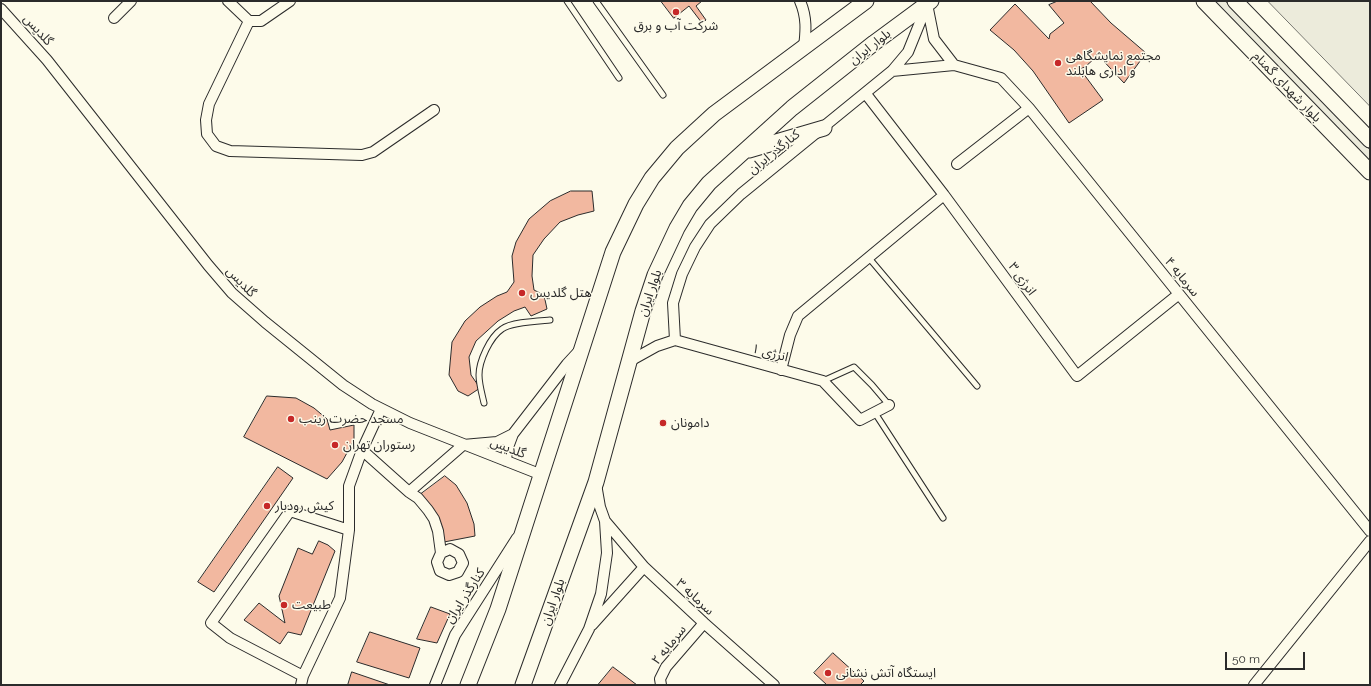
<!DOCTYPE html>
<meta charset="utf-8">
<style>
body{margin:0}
#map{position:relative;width:1371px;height:686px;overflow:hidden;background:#fdfbea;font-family:Raleway,sans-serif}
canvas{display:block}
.frame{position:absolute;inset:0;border:2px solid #2b2b2b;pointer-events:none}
.scale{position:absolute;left:1225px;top:652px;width:80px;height:18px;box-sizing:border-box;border:2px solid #2b2b2b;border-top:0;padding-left:5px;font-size:12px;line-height:14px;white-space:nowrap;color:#2b2b2b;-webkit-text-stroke:3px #fdfbea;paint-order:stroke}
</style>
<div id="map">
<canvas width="1371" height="686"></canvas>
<div class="frame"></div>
<div class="scale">50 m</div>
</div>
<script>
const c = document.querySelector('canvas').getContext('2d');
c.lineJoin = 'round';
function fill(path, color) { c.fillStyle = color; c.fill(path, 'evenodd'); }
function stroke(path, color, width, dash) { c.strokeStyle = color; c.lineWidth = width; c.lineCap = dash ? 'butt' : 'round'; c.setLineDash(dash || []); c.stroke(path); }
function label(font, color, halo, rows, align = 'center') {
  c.font = font + ' Raleway,"Noto Sans Arabic",sans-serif'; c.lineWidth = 3; c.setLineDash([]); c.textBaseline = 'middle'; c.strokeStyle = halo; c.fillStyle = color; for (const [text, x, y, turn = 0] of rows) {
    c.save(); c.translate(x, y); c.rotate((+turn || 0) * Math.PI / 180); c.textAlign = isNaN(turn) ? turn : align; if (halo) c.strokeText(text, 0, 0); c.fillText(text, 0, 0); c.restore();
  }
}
const green = new Path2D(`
 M1208,1h17l145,149v18z
 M1268,1h102v105z`);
const building = new Path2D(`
 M661,1h41l-6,5 10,14 -4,3 -13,-17 -15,12z
 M1058,1h32l21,22 35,30 -22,30 -27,-29 -2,4 -10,9 -5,2 23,31 -34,23 -36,-52 -19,-21 -24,-20 25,-26 34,35 1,-5 14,-11 -15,-18z
 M571,191h21l2,20 -16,4 -18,7 -16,17 -11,16 -1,21 2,14 10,5 3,14 -16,7 -6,-9 -11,4 -16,10 -22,20 -7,16 2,18 9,13 -12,8 -10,-5 -9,-16 3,-33 13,-21 15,-14 17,-11 10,-4 7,-10 -2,-26 4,-14 13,-23 21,-18z
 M267,396l29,2 18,10 13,11 3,11 24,-5v15l-12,22 -15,17 -83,-42z
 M278,467l15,11 -79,114 -16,-10z
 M445,476l11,9 11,18 7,21 1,12 -31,6 -13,-35 -10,-13z
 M319,541l9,4 7,6 -34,84 -13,-3 -8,12 -36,-24 15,-17 26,20 -6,-27 19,-48 14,6z
 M431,607l19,7 -13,29 -20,-4z
 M370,632l50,16 -11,30 -52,-16z
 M833,653l31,28 -4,4h-33l-13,-12z
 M613,667l24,18h-39z
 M352,672l38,13h-42z`);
const lane = new Path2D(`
 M567,1l52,77
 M596,1l67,94
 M869,258l108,128
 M823,381l31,-14 18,18 17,20
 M484,403c-2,-9 -5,-19 -5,-28 0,-14 11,-38 23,-46 9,-7 36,-8 48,-9
 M875,413l68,105`);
const street = new Path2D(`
 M228,1l21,20h12l29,-20
 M800,1c7,16 6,30 4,46
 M927,4l7,35 20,26
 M1,9l46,51 161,205 24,28 33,29 78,63 29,19 38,19 132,52
 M114,18l17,-17
 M249,21l-40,83 -3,16 1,14 9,12 14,5 132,4 11,-3 61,-42
 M892,71l62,-6 47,13 28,30 341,423
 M866,94l78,101 133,181 102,-82
 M957,164l72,-56
 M675,340l-2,-37 9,-29 13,-27 15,-23 31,-30 151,-123 16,-19 19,-47
 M630,361l27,-15 18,-6 148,41 37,39 29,-15
 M781,370l9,-35 8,-19 146,-121
 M362,450l47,42 9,6 10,12 6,9 4,12 3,22 -4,9 3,9 9,4 9,-3 5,-9 -4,-9 -9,-5 -9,4
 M506,461l1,-11 6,-16
 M409,492l54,-47 34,-3 16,-8 54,-70 12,-13
 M605,521l39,46 60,56 70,62
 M592,625l52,-58
 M303,676l-73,-38 -19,-15 79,-112 59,19
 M301,685l2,-9 37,-78 9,-68v-44l13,-36 19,-41
 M435,685l20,-50 62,-97
 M560,685l29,-56 12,-35 6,-41 -2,-32 -5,-14 -4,-23
 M661,685l-1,-6 6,-12 38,-44
 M1254,685l116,-144`);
const primary = new Path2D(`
 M1204,1l166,171
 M1235,1l135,139
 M749,150l75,-22
 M468,685l30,-76 115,-357 23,-48 16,-26 25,-30 37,-34 152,-113
 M523,685l73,-203 47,-171 12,-36 22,-47 13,-22 19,-23 83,-75 82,-65 57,-42`);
const markers = [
 [676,12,4,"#c62828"],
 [1058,63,4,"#c62828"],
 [522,293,4,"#c62828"],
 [291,419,4,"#c62828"],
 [663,423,4,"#c62828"],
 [335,445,4,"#c62828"],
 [267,506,4,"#c62828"],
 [284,605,4,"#c62828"],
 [828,673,4,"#c62828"]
];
const poiNames = [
 ["شرکت آب و برق",676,26,"center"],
 ["مجتمع نمایشگاهی",1066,56],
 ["و اداری هابلند",1066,71],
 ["هتل گلدیس",530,293],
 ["مسجد حضرت زینب",299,419],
 ["دامونان",671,423],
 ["رستوران تهران",343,445],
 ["کیش رودبار",275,506],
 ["طبیعت",292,605],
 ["ایستگاه آتش نشانی",836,673]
];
const streetNames = [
 ["گلدیس",38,30,48],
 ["بلوار ایران",870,47,-38],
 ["بلوار شهدای گمنام",1287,87,46],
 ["کنارگذر ایران",774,152,-39],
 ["سرمایه ۴",1182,277,51],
 ["انرژی ۳",1022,279,54],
 ["گلدیس",241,282,46],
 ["بلوار ایران",650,293,-71],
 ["انرژی ۱",770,353,15],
 ["گلدیس",508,448,21],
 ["کنارگذر ایران",465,596,-57],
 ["سرمایه ۳",695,597,43],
 ["بلوار ایران",553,602,-71],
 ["سرمایه ۲",669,645,-51]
];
fill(green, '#ecebdb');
stroke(green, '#74746e', 1);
fill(building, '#f2b8a0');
stroke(building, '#2b2b2b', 1);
stroke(lane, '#2b2b2b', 7);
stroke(street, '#2b2b2b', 12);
stroke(primary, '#2b2b2b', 17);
stroke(lane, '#fdfbea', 5);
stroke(street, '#fdfbea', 10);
stroke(primary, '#fdfbea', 15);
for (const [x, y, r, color] of markers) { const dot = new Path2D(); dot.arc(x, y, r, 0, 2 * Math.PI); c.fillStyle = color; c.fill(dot); stroke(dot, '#fdfbea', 1.5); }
label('13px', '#2b2b2b', '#fdfbea', poiNames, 'left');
label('13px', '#2b2b2b', '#fdfbea', streetNames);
</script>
